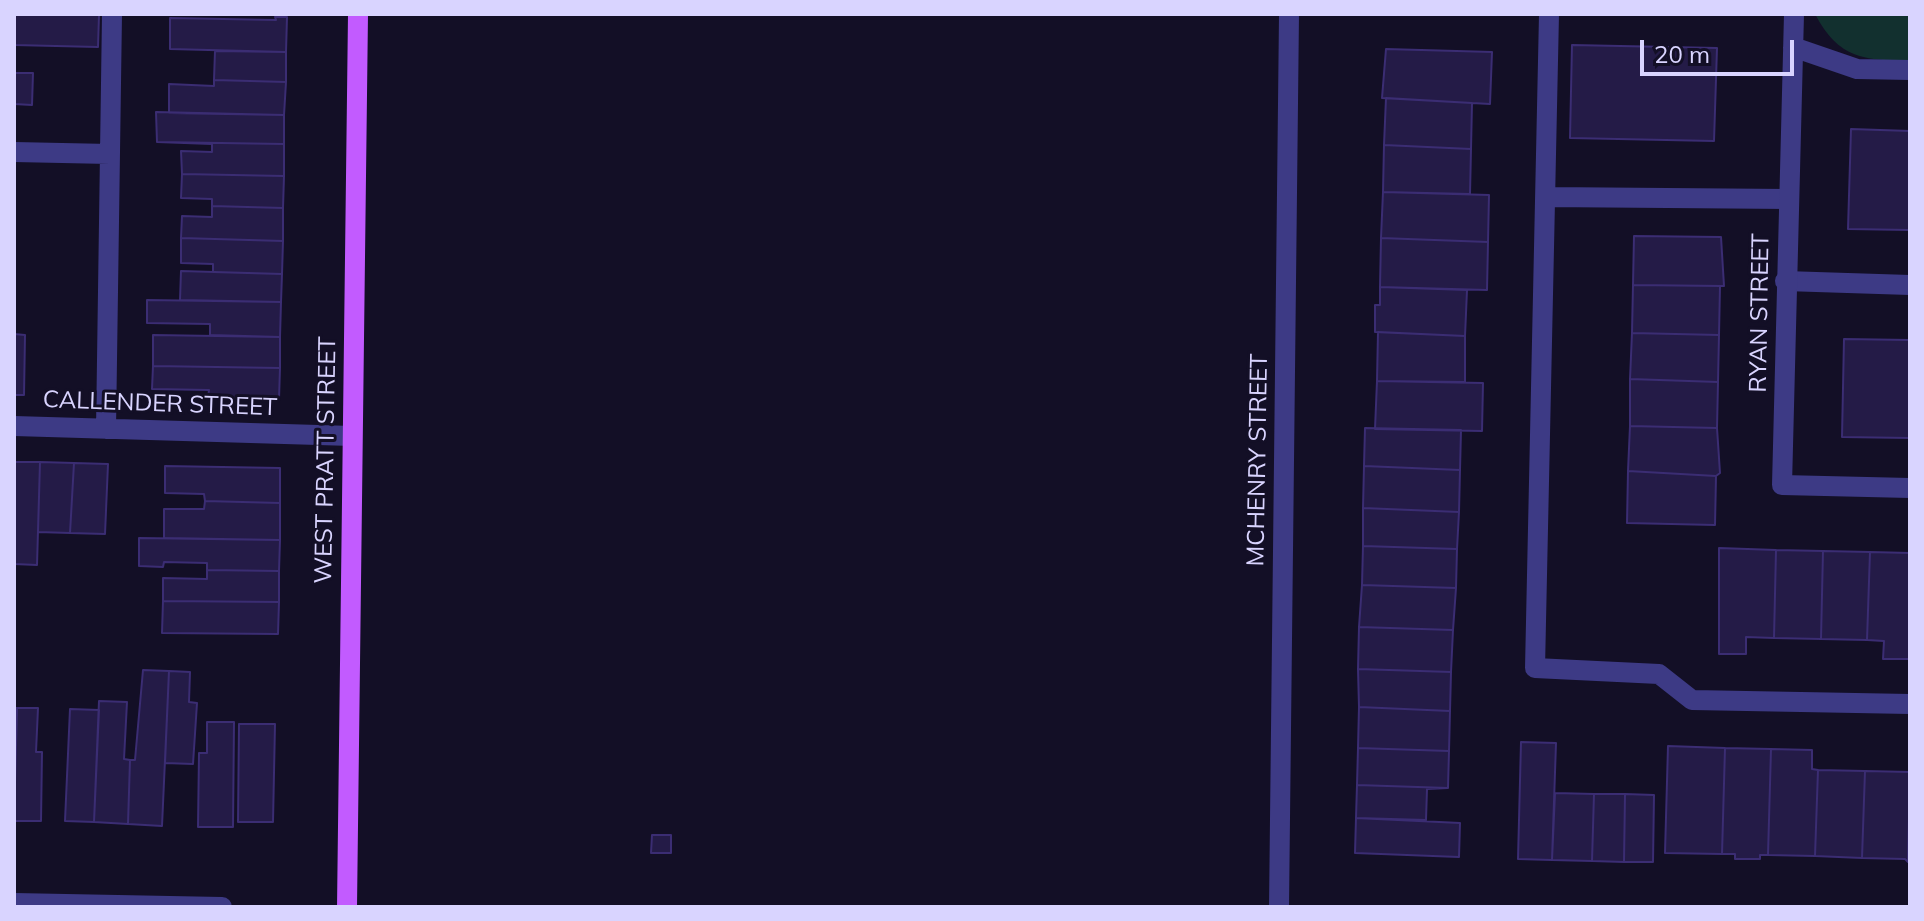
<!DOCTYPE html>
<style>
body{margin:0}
#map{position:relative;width:1924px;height:921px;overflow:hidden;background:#130f26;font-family:Mulish,sans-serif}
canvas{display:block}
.frame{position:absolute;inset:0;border:16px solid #d9d4ff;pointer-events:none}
.scale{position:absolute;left:1640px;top:40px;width:154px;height:36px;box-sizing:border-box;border:4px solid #d9d4ff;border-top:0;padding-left:10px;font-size:24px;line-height:28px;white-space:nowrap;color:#d9d4ff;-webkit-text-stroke:6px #130f26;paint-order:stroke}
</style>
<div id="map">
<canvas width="1924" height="921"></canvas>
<div class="frame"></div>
<div class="scale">20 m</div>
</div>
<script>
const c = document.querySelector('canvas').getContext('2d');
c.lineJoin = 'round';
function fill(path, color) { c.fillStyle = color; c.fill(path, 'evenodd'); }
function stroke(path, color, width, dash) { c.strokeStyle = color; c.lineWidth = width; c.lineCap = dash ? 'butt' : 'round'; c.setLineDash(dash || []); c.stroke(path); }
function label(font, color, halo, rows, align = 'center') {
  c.font = font + ' Mulish,sans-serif'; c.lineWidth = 6; c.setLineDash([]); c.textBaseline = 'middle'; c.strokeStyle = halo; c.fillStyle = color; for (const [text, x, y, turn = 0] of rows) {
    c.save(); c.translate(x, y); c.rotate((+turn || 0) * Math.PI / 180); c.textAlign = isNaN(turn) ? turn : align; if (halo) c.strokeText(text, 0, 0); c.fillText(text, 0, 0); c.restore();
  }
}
const green = new Path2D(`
 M1815,14h95v47c-47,-1 -71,-2 -95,-47z`);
const building = new Path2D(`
 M14,14l85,1 -1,32 -84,-2z
 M275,17h12l-1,35 -116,-3v-31l106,2z
 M1572,45l145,3 -3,93 -144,-3z
 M1386,49l106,3 -2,52 -108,-6z
 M215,51l71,1v30l-72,-2z
 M14,73h19l-1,32 -18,-1z
 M214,80l72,2 -2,33 -115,-2v-29l45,2z
 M1386,98l86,5 -1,46 -87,-4z
 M156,112l128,3v29l-127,-2z
 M1851,129l59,2v99l-62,-1z
 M157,142l127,2v32l-102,-2 -1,-23 31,1v-8z
 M1384,145l87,4 -1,45 -87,-2z
 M182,174l102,2 -1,32 -71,-2v-7l-31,-1z
 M1383,192l106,3 -1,47 -107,-4z
 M212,206l71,2v33l-102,-3 1,-22 30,1z
 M1634,236l87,1 3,49 -91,-1z
 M181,238l102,3 -1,33 -69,-2v-8l-32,-1z
 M1381,238l107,4 -1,48 -107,-3z
 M181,271l101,3 -1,28 -101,-2z
 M1633,285l87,1 -1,49 -87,-2z
 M1380,287l87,3 -2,46 -90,-4v-27h5z
 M147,300l134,2 -1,35 -70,-2v-11l-63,-1z
 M1378,332l87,4v46l-88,-1z
 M1632,333l87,2 -1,47 -88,-3z
 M14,334l11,1 -1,60h-10z
 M153,335l127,2v31l-127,-2z
 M1844,339l66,1v98l-68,-1z
 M153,366l127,2 -1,31 -71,-1 1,-8 -57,-1z
 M1630,379l88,3 -1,46 -87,-2z
 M1377,381l106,2 -1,48 -107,-2z
 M1630,426l87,2 3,45 -4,3 -88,-5z
 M1365,428l96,2 -1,40 -96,-4z
 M14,462h26l-3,103 -23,-1z
 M40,462l34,1 -4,70 -32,-1z
 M74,463l34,1 -3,70 -35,-1z
 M165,466l115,2v35l-75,-2 -1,-7 -39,-1z
 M1364,466l96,4 -1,42 -96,-4z
 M1628,471l88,5 -1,49 -88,-2z
 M205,501l75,2v37l-116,-2v-29h40z
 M1363,508l96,4 -2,37 -94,-3z
 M139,538l141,2 -1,31 -72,-1v-7l-43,-1 -1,5 -24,-1z
 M1363,546l94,3 -1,39 -94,-3z
 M1719,548l57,2 -2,88 -28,-1v17h-27z
 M1776,550l47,1 -2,88 -47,-1z
 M1823,551l47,1 -3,88 -46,-1z
 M1870,552l40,1 -1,106h-26l1,-18 -17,-1z
 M207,570l72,1v31l-116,-1v-23l44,1z
 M1362,585l94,3 -3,42 -94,-3z
 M163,601l116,1 -1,32 -116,-1z
 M1359,627l94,3 -2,42 -93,-3z
 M1358,669l93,3 -1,39 -91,-4z
 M143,670l26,1 -7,155 -34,-2 2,-64h5z
 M169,671l21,1 -1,30 8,1 -4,61 -28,-1z
 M99,701l28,1 -3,57 6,1 -2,64 -34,-2z
 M1359,707l91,4 -1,40 -91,-3z
 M14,708h3l-3,100z
 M17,708h21l-2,44h6l-1,69h-27z
 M70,709l29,1 -5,112 -29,-1z
 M207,722h27l-1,105h-35l1,-74h8z
 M239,724h36l-2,98h-35z
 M1521,742l35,1 -4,117 -34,-1z
 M1668,746l57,2 -3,106 -57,-1z
 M1358,748l91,3 -1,37 -91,-3z
 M1725,748l46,1 -3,106h-8v4h-25v-5h-13z
 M1771,749l41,1v19l6,1 -3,86 -47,-1z
 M1818,770l47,1 -3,87 -47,-2z
 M1865,771l45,1 -2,90 -3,-3 -43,-1z
 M1357,785l91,3 -21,1 -1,31 -70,-2z
 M1555,793l39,1 -2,67 -40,-1z
 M1594,794h31l-1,68 -32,-1z
 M1625,794l29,1 -1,67h-29z
 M1356,818l104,5 -1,34 -104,-4z
 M652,835h19v18h-20z`);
const service = new Path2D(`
 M1549,14l-14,654 124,6 33,26 218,4
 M14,152l96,2
 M1546,197l243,2
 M1785,281l125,4
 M14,426l338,10
 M106,429l6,-415`);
const minor = new Path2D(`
 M1794,14l-12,471 128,3
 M1793,47l64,22 53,1
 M14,903l208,4
 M1279,907l10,-893`);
const primary = new Path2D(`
 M347,907l11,-893`);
const streetNames = [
 ["RYAN STREET",1760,313,-89],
 ["CALLENDER STREET",160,404,2],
 ["WEST PRATT STREET",326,460,-89],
 ["MCHENRY STREET",1258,460,-89]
];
fill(green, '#12302f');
fill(building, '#241b47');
stroke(building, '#3b2d73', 2);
stroke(service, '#3d3a85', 20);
stroke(minor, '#3d3a85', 20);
stroke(primary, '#c25bff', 20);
label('24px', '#d9d4ff', '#130f26', streetNames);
</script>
